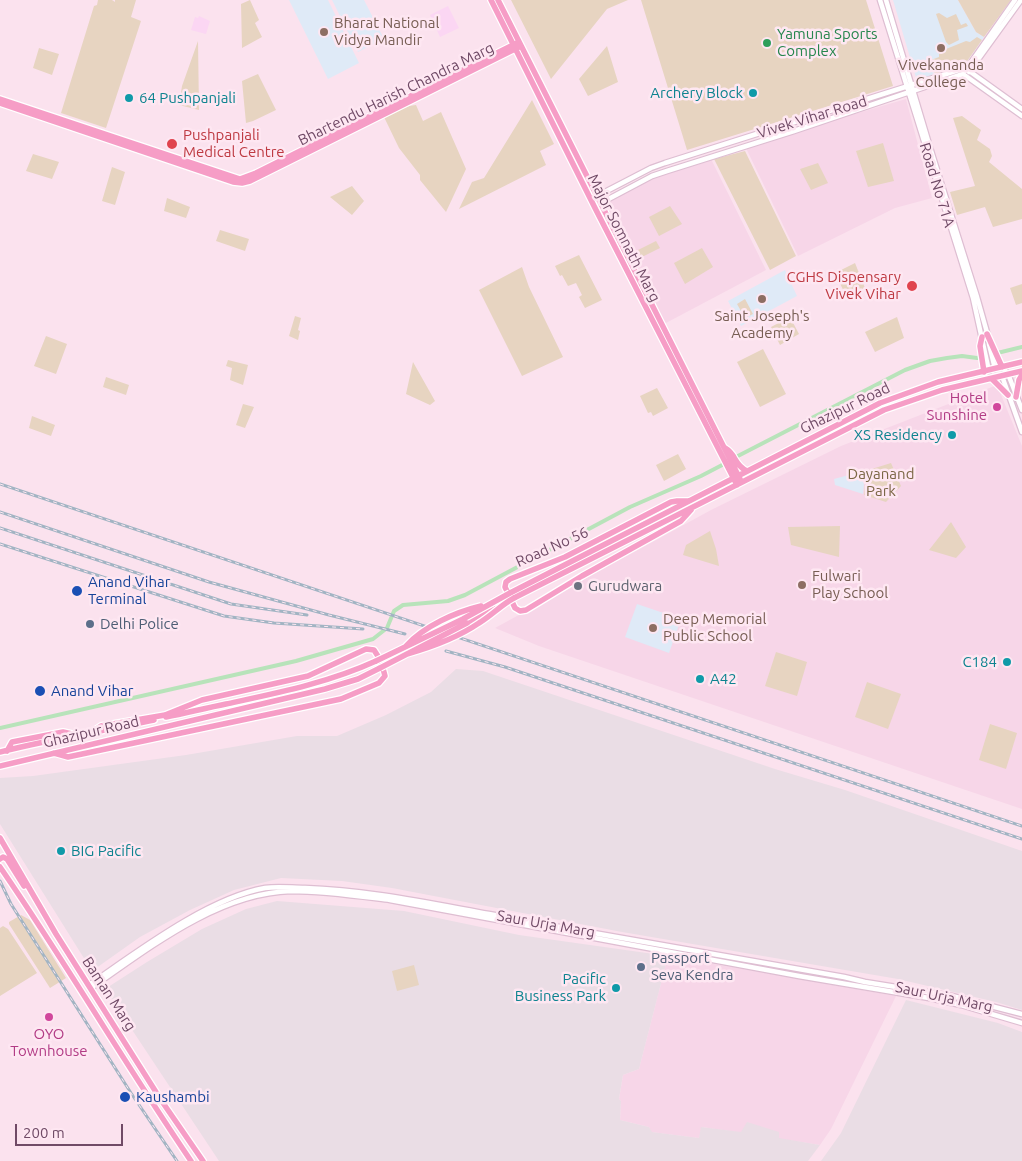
<!DOCTYPE html>
<style>
body{margin:0}
#map{position:relative;width:1022px;height:1161px;overflow:hidden;background:#fbe2ee;font-family:Ubuntu,sans-serif}
canvas{display:block}
.scale{position:absolute;left:15px;top:1124px;width:108px;height:22px;box-sizing:border-box;border:2px solid #704a66;border-top:0;padding-left:6px;font-size:15px;line-height:18px;white-space:nowrap;color:#704a66;-webkit-text-stroke:4px #fee7f2;paint-order:stroke}
</style>
<div id="map">
<canvas width="1022" height="1161"></canvas>
<div class="scale">200 m</div>
</div>
<script>
const c = document.querySelector('canvas').getContext('2d');
c.lineJoin = 'round';
function fill(path, color) { c.fillStyle = color; c.fill(path, 'evenodd'); }
function stroke(path, color, width, dash) { c.strokeStyle = color; c.lineWidth = width; c.lineCap = dash ? 'butt' : 'round'; c.setLineDash(dash || []); c.stroke(path); }
function label(font, color, halo, rows, align = 'center') {
  c.font = font + ' Ubuntu,sans-serif'; c.lineWidth = 5; c.setLineDash([]); c.textBaseline = 'middle'; c.strokeStyle = halo; c.fillStyle = color; for (const [text, x, y, turn = 0] of rows) {
    c.save(); c.translate(x, y); c.rotate((+turn || 0) * Math.PI / 180); c.textAlign = isNaN(turn) ? turn : align; if (halo) c.strokeText(text, 0, 0); c.fillText(text, 0, 0); c.restore();
  }
}
const residential = new Path2D(`
 M906,99l26,99 -37,10 -97,48 -53,-110z
 M710,157l56,113 -102,54 -61,-122 49,-26z
 M997,385l25,61v363l-483,-163 -44,-18 216,-118 130,-64z
 M668,956l228,40 -65,133 -11,16 -118,-18 -3,11 -48,-6 -2,-5 -29,-7 1,-19 -2,-2 4,-24 16,-6z`);
const commercial = new Path2D(`
 M448,6l11,22 -19,9 -10,-22z
 M199,16l11,5 -4,13 -15,-4 4,-13 3,1z`);
const industrial = new Path2D(`
 M456,669l27,2 292,98 70,21 177,61v159l-26,-8 -98,-23 -276,-47 -230,-44 -50,-7 -61,-3 -47,12 -44,20 -50,27 -48,34 -92,-147v-46l33,-2 153,-21 111,-19h40l49,-21 45,-23z
 M277,901l127,10 115,24 149,21 -29,113 -16,6 -4,24 2,2 -1,19 29,7 3,5 47,6 2,-11 40,5 6,-10 32,10v6l41,7 -12,16h-589l-114,-172 42,-27 55,-33 44,-20z
 M906,1000l92,23 24,9v129h-201l20,-28z`);
const education = new Path2D(`
 M289,0h39l31,63 -31,16z
 M332,0h32l20,39 -26,13z
 M893,0h65l18,32 8,5 -21,30 -46,14z
 M785,270l12,26 -56,30 -13,-25z
 M860,472l4,12 -1,10 -28,-9 -1,-6z
 M637,604l44,15 -12,34 -44,-16z`);
const green = new Path2D(`
 M98,0h14l3,2v-2h21l-5,17 10,4 -35,107 -45,-15 33,-107 3,-1z
 M250,0l9,20 -4,3 7,14 -20,11 -1,-44z
 M511,0h117l-21,9 -56,70z
 M641,0h225l27,86 -206,64z
 M958,0h53l-27,37 -8,-5z
 M939,13l8,5 9,-4 5,11 5,-2 2,3 -11,4 2,10 -10,5 -3,-3 -10,-28z
 M977,37l5,3 -19,27 -28,8 -4,-15 8,-3v-3l7,-2v-3l20,-8 4,1z
 M198,41l1,69 -20,-5 3,-19z
 M607,46l11,36 -30,14 -9,-17z
 M39,48l20,6 -7,21 -19,-7z
 M258,74l18,36 -23,11 -7,2 -4,-42z
 M532,100l22,44 -14,7 6,14 -87,44 13,-27 12,-4z
 M416,105l7,16 18,-9 25,57 -20,43 -26,-32v-5l-21,-27 -15,-31 25,-11z
 M962,116l19,14 -4,10 13,9 2,7 -3,6 33,27v30l-29,8 -8,-20 -28,8 -7,-23 25,-6 -22,-68z
 M883,143l11,38 -26,6 -12,-36z
 M745,151l51,105 -26,14 -56,-111z
 M33,154l26,8 -7,17 -26,-8z
 M818,163l10,20 -17,7 -11,-21z
 M112,167l13,5 -10,33 -13,-4z
 M352,186l12,15 -12,14 -22,-18z
 M167,198l23,9 -4,11 -22,-7z
 M670,206l12,18 -23,12 -10,-19z
 M220,230l29,9 -4,12 -29,-10z
 M656,241l4,7 -20,10 -4,-7z
 M702,248l11,19 -28,17 -11,-21z
 M579,255l23,45 -17,8 -6,-11 3,-2 -6,-12 -8,3 -6,-11 -2,1 -5,-10z
 M855,263l10,25 -18,10 -12,-25z
 M522,267l7,20 34,70 -41,19 -43,-86z
 M1022,284v19l-6,2 -6,-17z
 M745,299l8,15 -8,4 -8,-14z
 M295,316l6,2 -3,12 2,1 -2,9 -9,-4z
 M790,317l9,17 -19,11 -9,-18z
 M897,317l7,21 -29,14 -10,-20z
 M46,336l21,8 -11,30 -22,-8z
 M763,349l23,45 -26,13 -23,-45z
 M228,360l20,5 -5,20 -13,-5 2,-12 -6,-2z
 M413,362l22,39 -5,4 -24,-11z
 M106,377l23,8 -3,10 -23,-8z
 M657,388l11,20 -15,8 -2,-4 -3,1 -8,-17z
 M243,404l11,3 -9,21 -9,-3z
 M32,416l23,9 -4,11 -22,-8z
 M678,454l8,15 -22,12 -8,-16z
 M891,463l10,23 -15,16 -22,-7 1,-11 -3,-12z
 M951,522l15,25 -10,11 -27,-8z
 M840,526l-1,31 -48,-12 -3,-18z
 M710,531l6,18 3,17 -36,-11 3,-10z
 M776,652l31,10 -10,34 -32,-10z
 M867,682l34,12 -13,35 -33,-12z
 M990,724l27,9 -11,36 -27,-9z
 M21,915l9,5 36,58 -16,10 -41,-64v-2z
 M3,926l5,3 29,44 -37,23v-68z
 M414,965l5,20 -22,6 -5,-20z`);
const canal = new Path2D(`
 M734,458l171,-88 25,-9 17,-3 15,-2 15,2 45,-11
 M0,728l296,-67 77,-22 14,-11 7,-17 9,-6 45,-4 17,-6 165,-88 71,-31 25,-13`);
const minor = new Path2D(`
 M880,0l93,298 16,73
 M886,0l46,154 45,143 11,39
 M965,71l50,-71
 M969,72l52,-72
 M597,196l54,-28 14,-5 300,-95 57,41
 M601,203l51,-27 15,-5 127,-40 169,-57 59,42
 M989,344l6,25
 M1002,367l6,7 14,36
 M1002,376l20,56
 M89,985c48,-33 119,-87 176,-97 13,-2 27,0 40,0 62,2 123,15 184,26 118,22 236,43 355,63l21,5 87,14 70,18
 M91,988c58,-40 127,-95 200,-97 33,0 67,5 99,9l409,76 130,22 32,7 61,18`);
const major = new Path2D(`
 M491,0l105,210 141,275
 M498,0l242,479
 M0,99l240,80 16,-6 263,-131
 M0,103l233,79 9,1 8,-2 271,-135
 M987,334l15,33
 M982,337l-2,9 4,26
 M992,379l16,16
 M1016,397l3,-17 3,-5
 M725,448c12,7 8,16 22,23
 M688,501h-11l-6,1 -106,55 -55,22 -4,3 -1,5 10,21 5,3 6,-1 56,-34 99,-55 10,-11
 M510,593l370,-190 58,-21 84,-20
 M514,598l370,-188 58,-20 80,-19
 M467,623l32,-16
 M166,717c20,-4 40,-9 60,-13 51,-11 102,-21 150,-43
 M7,751l5,-9 51,-10 9,2
 M0,752c51,-13 103,-21 154,-32
 M54,753l14,4 273,-58 38,-16 6,-7 -4,-15 -7,-11 -8,-1 -58,27 -106,24 -37,15 -64,11 -9,6
 M0,766l325,-77 33,-10 22,-11
 M0,838l56,96 105,166 42,61
 M0,859l3,-2 4,2 17,27
 M0,867c66,96 125,197 191,294`);
const rail = new Path2D(`
 M0,484l1022,342
 M0,512l209,70 120,33 76,19
 M0,528l231,76 76,11
 M0,544l224,72 50,7 89,6
 M446,651l59,16 517,172
 M0,881l11,23 120,189 46,68`);
const majorBridge = new Path2D(`
 M406,646c18,-20 50,-34 75,-40
 M407,654c25,-7 50,-16 72,-31 12,-7 22,-18 35,-25
 M376,661l87,-42 47,-26
 M380,668l87,-45`);
const markers = [
 [324,32,5,"#8d6e63"],
 [767,43,5,"#2e9e5b"],
 [941,48,5,"#8d6e63"],
 [753,93,5,"#0f9aa8"],
 [129,98,5,"#0f9aa8"],
 [172,144,6,"#e0444e"],
 [912,286,6,"#e0444e"],
 [762,299,5,"#8d6e63"],
 [997,407,5,"#d1479c"],
 [952,435,5,"#0f9aa8"],
 [802,585,5,"#8d6e63"],
 [578,586,5,"#6b7280"],
 [77,591,6,"#1a4fb4"],
 [90,624,5,"#5c6f8a"],
 [653,628,5,"#8d6e63"],
 [1007,662,5,"#0f9aa8"],
 [700,679,5,"#0f9aa8"],
 [40,691,6,"#1a4fb4"],
 [61,851,5,"#0f9aa8"],
 [641,967,5,"#5c6f8a"],
 [616,988,5,"#0f9aa8"],
 [49,1017,5,"#d1479c"],
 [125,1097,6,"#1a4fb4"]
];
const educationNames = [
 ["Bharat National",334,23],
 ["Vidya Mandir",334,40],
 ["Vivekananda",941,65,"center"],
 ["College",941,82,"center"],
 ["Saint Joseph's",762,316,"center"],
 ["Academy",762,333,"center"],
 ["Fulwari",812,576],
 ["Play School",812,593],
 ["Deep Memorial",663,619],
 ["Public School",663,636]
];
const leisureNames = [
 ["Yamuna Sports",777,34],
 ["Complex",777,51]
];
const cultureNames = [
 ["Archery Block",743,93],
 ["64 Pushpanjali",139,98,"left"],
 ["XS Residency",942,435],
 ["C184",997,662],
 ["A42",710,679,"left"],
 ["BIG Pacific",71,851,"left"],
 ["Pacific",606,979],
 ["Business Park",606,996]
];
const streetNames = [
 ["Bhartendu Harish Chandra Marg",396,94,-26],
 ["Vivek Vihar Road",812,117,-17],
 ["Road No 71A",937,185,73],
 ["Major Somnath Marg",624,238,63],
 ["Ghazipur Road",845,408,-26],
 ["Road No 56",552,547,-24],
 ["Ghazipur Road",91,732,-13],
 ["Saur Urja Marg",546,924,10],
 ["Baman Marg",109,994,57],
 ["Saur Urja Marg",944,997,12]
];
const healthNames = [
 ["Pushpanjali",183,135],
 ["Medical Centre",183,152],
 ["CGHS Dispensary",901,277,"right"],
 ["Vivek Vihar",901,294,"right"]
];
const hotelNames = [
 ["Hotel",987,398],
 ["Sunshine",987,415],
 ["OYO",49,1034,"center"],
 ["Townhouse",49,1051,"center"]
];
const parkNames = [
 ["Dayanand",881,474],
 ["Park",881,491]
];
const transitNames = [
 ["Anand Vihar",88,582],
 ["Terminal",88,599],
 ["Anand Vihar",51,691],
 ["Kaushambi",136,1097]
];
const worshipNames = [
 ["Gurudwara",588,586]
];
const serviceNames = [
 ["Delhi Police",100,624],
 ["Passport",651,958],
 ["Seva Kendra",651,975]
];
fill(residential, '#f7d6e8');
fill(commercial, '#fbd6f3');
fill(industrial, '#eadde5');
fill(education, '#dfeaf7');
fill(green, '#e7d4c1');
stroke(canal, '#b8e3ba', 4);
stroke(minor, '#debed2', 7);
stroke(major, '#fff', 8);
stroke(minor, '#fff', 4.5);
stroke(major, '#f69dc6', 5.5);
stroke(rail, '#a2b4c3', 3);
stroke(rail, '#fee7f2', 1, [4]);
stroke(majorBridge, '#fff', 8, []);
stroke(majorBridge, '#f69dc6', 5.5);
for (const [x, y, r, color] of markers) { const dot = new Path2D(); dot.arc(x, y, r, 0, 2 * Math.PI); c.fillStyle = color; c.fill(dot); stroke(dot, '#fee7f2', 2); }
label('15px', '#785e54', '#fee7f2', educationNames, 'left');
label('15px', '#27864d', '#fee7f2', leisureNames, 'left');
label('15px', '#0d838f', '#fee7f2', cultureNames, 'right');
label('15px', '#704a66', '#fee7f2', streetNames);
label('15px', '#be3a42', '#fee7f2', healthNames, 'left');
label('15px', '#b23c85', '#fee7f2', hotelNames, 'right');
label('15px', '#7b6645', '#fee7f2', parkNames);
label('15px', '#164399', '#fee7f2', transitNames, 'left');
label('15px', '#5b616d', '#fee7f2', worshipNames, 'left');
label('15px', '#4e5e75', '#fee7f2', serviceNames, 'left');
</script>
